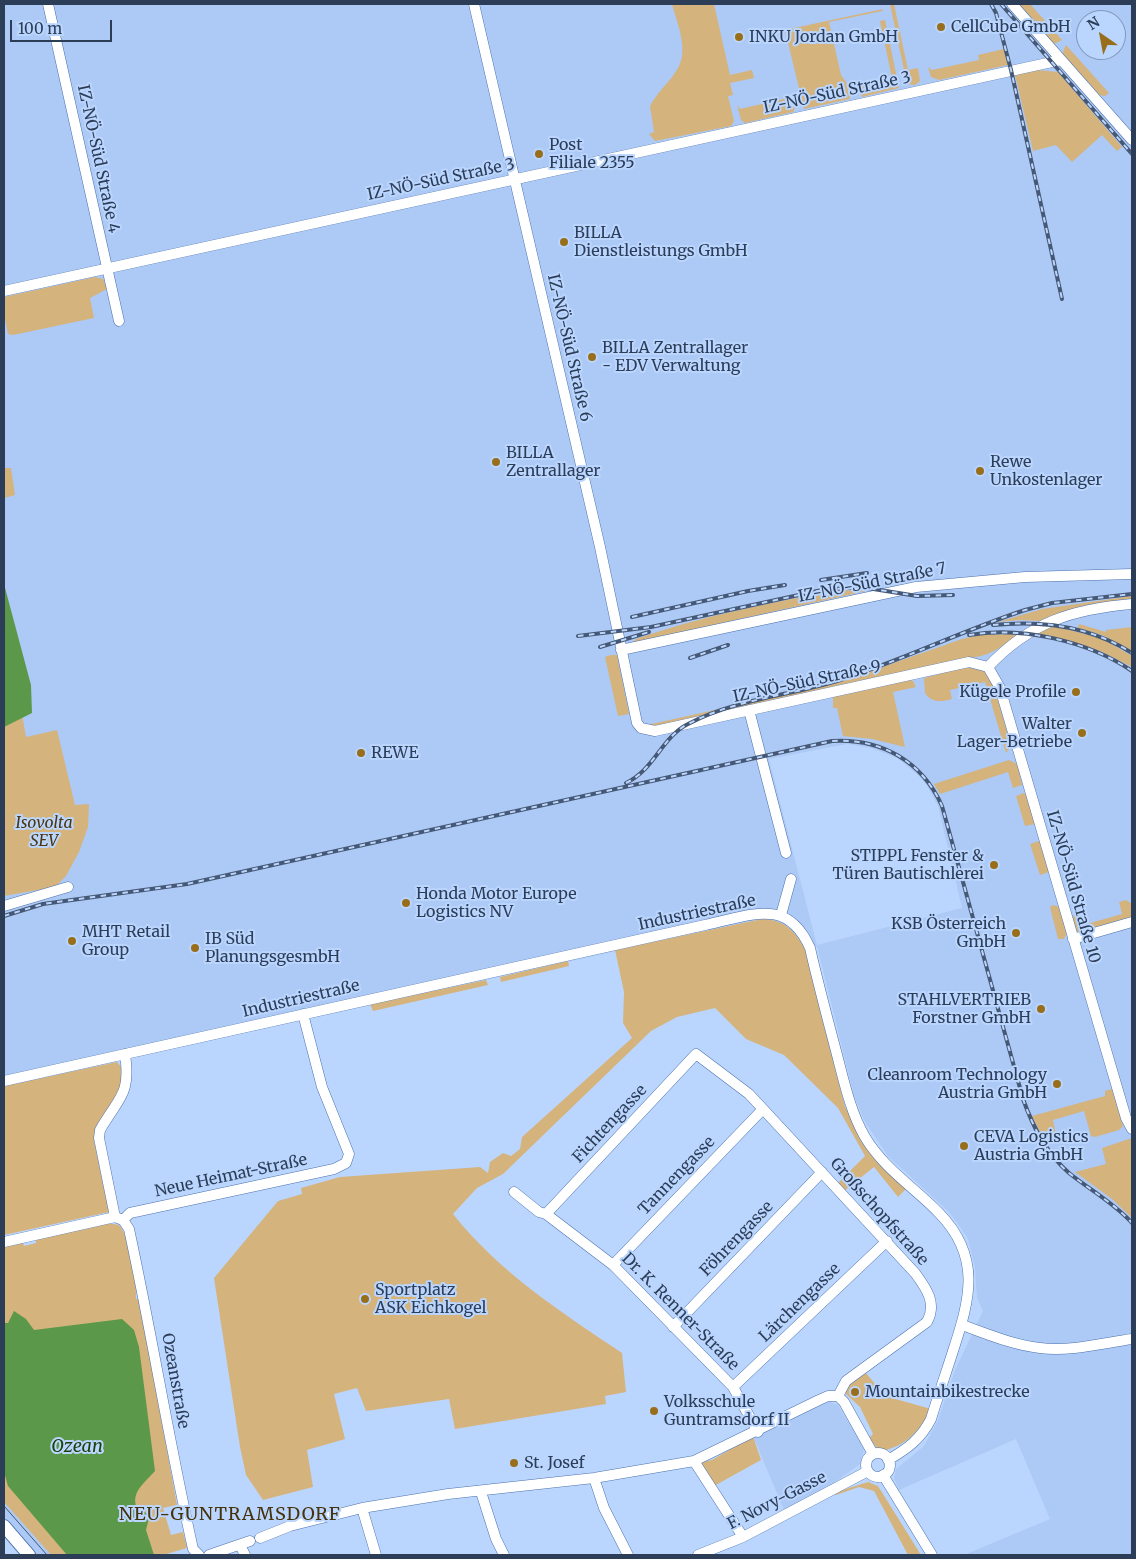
<!DOCTYPE html>
<meta charset="utf-8">
<style>
body{margin:0}
#map{position:relative;width:1136px;height:1559px;overflow:hidden;background:#bbd6fe;font-family:Merriweather,serif}
canvas{display:block}
.frame{position:absolute;inset:0;border:5px solid #2c3d58;pointer-events:none}
.north{position:absolute;left:1076px;top:10px;width:50px;height:50px;box-sizing:border-box;background:#bbd6fe;border:1px solid #8299bc;border-radius:50%;rotate:327deg;font-size:14px;font-weight:700;line-height:20px;text-align:center;color:#2c3d58}
.north::after{content:'';display:block;margin:auto;width:18px;height:22px;background:#986e1b;clip-path:polygon(50% 0,100% 100%,50% 72%,0 100%)}
.scale{position:absolute;left:10px;top:20px;width:102px;height:22px;box-sizing:border-box;border:2px solid #2c3d58;border-top:0;padding-left:6px;font-size:15px;line-height:18px;white-space:nowrap;color:#2c3d58;-webkit-text-stroke:4px #bbd6fe;paint-order:stroke}
</style>
<div id="map">
<canvas width="1136" height="1559"></canvas>
<div class="frame"></div>
<div class="north">N</div>
<div class="scale">100 m</div>
</div>
<script>
const c = document.querySelector('canvas').getContext('2d');
c.lineJoin = 'round';
function fill(path, color) { c.fillStyle = color; c.fill(path, 'evenodd'); }
function stroke(path, color, width, dash) { c.strokeStyle = color; c.lineWidth = width; c.lineCap = dash ? 'butt' : 'round'; c.setLineDash(dash || []); c.stroke(path); }
function label(font, color, halo, rows, align = 'center') {
  c.font = font + ' Merriweather,serif'; c.lineWidth = 4; c.setLineDash([]); c.textBaseline = 'middle'; c.strokeStyle = halo; c.fillStyle = color; for (const [text, x, y, turn = 0] of rows) {
    c.save(); c.translate(x, y); c.rotate((+turn || 0) * Math.PI / 180); c.textAlign = isNaN(turn) ? turn : align; if (halo) c.strokeText(text, 0, 0); c.fillText(text, 0, 0); c.restore();
  }
}
const built = new Path2D(`
 M4,4h1128v1551h-168l86,-36 -34,-80 -117,51 -5,-12 2,-9 28,-23 14,-26 17,-50 28,-59 -6,-13 -2,-30 -7,-29 -10,-15 -9,-12 -61,-56 -23,-34 -11,-26 -37,-150 -12,3 -43,-30 -758,167zM1086,20h30v30h-30zM847,744l24,4 26,10 20,16 9,10 12,22 24,102 -145,37 -48,-186z
 M830,1402l8,3 21,35 5,10 -4,14 -36,26 -40,20 -31,-74 70,-33z
 M4,1502l47,53h-14l-33,-38z`);
const green = new Path2D(`
 M672,4h42l16,71 22,-5 2,8 -24,5 3,12 -5,1 6,25 -3,5 -76,15 -6,-7 5,-2 -4,-26c7,-14 20,-24 28,-38 11,-18 -1,-45 -6,-64z
 M890,4h4l14,66 10,-2 2,13 -5,4 -8,-1z
 M1018,4h12l32,36 -8,4z
 M883,9l-1,2 -53,11 12,53 5,7 4,17 -46,10 -19,-79z
 M885,20l14,68 -37,9 -4,-12 34,-7 -12,-57z
 M1066,45l43,48 -4,3 -6,-1 -37,-41z
 M1004,49l4,16 -69,15 -8,-3 -3,-10 4,3 47,-10 -1,-5z
 M1037,70l21,2 64,75 -5,4 -15,-16 -30,27 -16,-17 -23,6 -18,-76z
 M792,97l3,11 -2,4 -48,11 -4,-3 -4,-15 3,4z
 M95,277l8,2 4,10 -17,9 4,20 -81,17 -5,-1 -4,-20v-17z
 M4,468h7l4,27 -11,3z
 M841,590l25,1 -234,52 4,-4c66,-23 136,-37 205,-49z
 M1132,596v4l-56,8 -36,13 -19,-1 -23,2 44,-13z
 M1079,624l27,8v-2l26,-3v24l-30,-16 -24,-7z
 M1050,625l51,13 31,18v11l-32,-16 -65,-18z
 M1019,634c-17,13 -30,23 -52,24l-313,69 -7,-2 190,-42 125,-44 17,-4z
 M611,655h6l12,59 -11,2 -13,-59z
 M13,664l13,73 31,-7 18,75 14,-1 -1,23 -9,25 -13,24 -11,11 -51,9v-228z
 M966,667l19,4 8,12 18,63 -5,7 -21,-71 -35,8 2,9c-10,3 -21,4 -27,-6l-1,-15z
 M909,679l4,2 3,6 -23,5 12,55 -33,-8 -29,-3 -6,-28h-4v-12z
 M1009,760l8,4 5,21 -9,3 -5,-16 -68,22 -6,-10z
 M1024,793l2,2 9,29 -10,2 -9,-30z
 M1039,841l10,31 -9,3 -10,-31z
 M1126,900l6,4v14l-51,15 -5,-1 -4,-14 3,-4 5,1 4,8 3,1 35,-10 -3,-12z
 M1053,905l6,2 8,26 -3,6h-6l-8,-32z
 M762,919c23,1 32,11 43,30l40,158 26,46 35,36 -8,8 -24,-30 -30,24 -7,-7 28,-28 -27,-48 -54,-53 -38,-16 -31,-31 -38,9 -26,14 -148,143 -26,14 -24,26c46,58 108,98 169,139l4,39 -21,4 1,8 -151,25 -6,-30 -83,12 -9,-23 -23,6 11,45 -38,11 6,37 -50,13 -17,-25 -6,-28 -26,-169 64,-77 24,-7 -1,-6 39,-11 140,-10 8,6 2,-11 13,-9 8,3 9,-7 2,-12 110,-99 -9,-15 1,-31 -9,-42z
 M568,961l1,5 -68,16 -1,-5z
 M486,980l2,5 -115,26 -3,-7z
 M117,1062l7,8 -3,19 -26,46 -1,6 15,71 -105,23v-149z
 M1112,1089l11,37 -4,4 -24,7 -4,-1 -7,-25 -31,9 3,15 -13,3 -11,-22 73,-20v-5z
 M1132,1138v80l-20,-19 -37,-27 31,-8 -4,-16z
 M107,1223l12,2c11,12 18,57 17,74h3l38,206 -14,3 8,27 12,-3 4,16 -24,7h-112l-47,-53v-256l19,-4 1,4 12,-3v-4z
 M866,1373l19,23 46,13c-10,20 -23,35 -45,41l-9,-2 -8,-10 4,-4 -13,-27 -14,-13v-8z
 M753,1436l8,24 -47,26 -13,-24 11,-2z
 M868,1482l10,4 43,69h-13l-34,-64 -15,-4 -23,8 -3,-2z`);
const water = new Path2D(`
 M4,584l27,101 1,28 -28,14z
 M14,1311l12,8 8,11 88,-11 12,11 5,17 16,124c-11,12 -26,23 -17,39l12,4 -4,16 8,25h-87l-59,-69 -4,-14v-149h4z`);
const minor = new Path2D(`
 M48,4l71,317
 M474,4l126,543 37,176 4,5 14,3 314,-69 19,5 12,21 126,430 6,11
 M1012,4l120,136
 M4,291l1057,-231
 M621,650l295,-63 109,-10 107,-3
 M988,667c42,-45 85,-58 144,-63
 M749,710l37,143
 M4,906l64,-19
 M781,915l10,-36
 M1073,939l59,-17
 M4,1081l701,-156c45,-9 82,-29 105,23 8,35 17,69 26,103 8,30 14,60 29,86 19,32 50,51 74,76 43,44 31,86 14,138 -7,22 -15,45 -22,68 -10,20 -24,30 -43,41
 M514,1192l25,20 7,2 67,51 120,122 25,45
 M546,1214l150,-160 53,40 14,15 152,164c12,16 22,31 12,49l-81,59 -8,15
 M115,1217l-16,-79 1,-8c19,-33 31,-35 25,-76
 M123,1220l7,-7 204,-44 12,-6 3,-9 -27,-67 -19,-73
 M4,1242l111,-25 8,3 6,9c23,106 40,213 64,320l6,6
 M613,1265l150,-156
 M962,1325c25,9 51,20 78,23 30,4 63,-5 92,-9
 M673,1327l149,-155
 M733,1387l154,-146
 M838,1396l6,6 29,52
 M866 1465a12 12 0 1 1 24 0a12 12 0 1 1-24 0Z
 M694,1461l49,76
 M883,1475l49,80
 M594,1478l10,30 24,47
 M481,1492l15,47 8,16
 M362,1508l14,47
 M260,1538l30,-12 72,-18 86,-14 146,-16 100,-17 125,-61 9,-4h10
 M240,1545l5,10
 M209,1555l41,-14
 M698,1555l45,-18 125,-66`);
const major = new Path2D(`
 M4,1526l25,29`);
const tram = new Path2D(`
 M4,1506l43,49`);
const rail = new Path2D(`
 M991,4l5,9 15,57 51,229
 M1001,4l131,150
 M821,580l46,-7
 M632,617l116,-26 37,-6
 M993,625c49,-5 97,1 139,28
 M969,635c53,-9 119,6 163,36
 M578,636l73,-9 171,-37 39,-3 56,9 36,-1
 M600,647l49,-15
 M690,658l38,-13
 M626,783c28,-13 36,-46 62,-59 48,-25 99,-28 149,-43 64,-20 124,-50 188,-71l27,-7 80,-9
 M4,916l39,-12 144,-20 645,-143c49,-3 90,20 110,65l81,293c10,28 23,54 46,74 21,17 45,30 63,50`);
const markers = [
 [941,27,5,"#986e1b"],
 [739,37,5,"#986e1b"],
 [539,154,5,"#986e1b"],
 [564,242,5,"#986e1b"],
 [592,357,5,"#986e1b"],
 [496,462,5,"#986e1b"],
 [980,471,5,"#986e1b"],
 [1076,692,5,"#986e1b"],
 [1082,733,5,"#986e1b"],
 [361,753,5,"#986e1b"],
 [994,865,5,"#986e1b"],
 [406,903,5,"#986e1b"],
 [1016,933,5,"#986e1b"],
 [72,941,5,"#986e1b"],
 [195,948,5,"#986e1b"],
 [1041,1009,5,"#986e1b"],
 [1057,1084,5,"#986e1b"],
 [964,1146,5,"#986e1b"],
 [365,1299,5,"#986e1b"],
 [855,1392,5,"#986e1b"],
 [654,1411,5,"#986e1b"],
 [514,1463,5,"#986e1b"]
];
const poiNames = [
 ["CellCube GmbH",951,27],
 ["INKU Jordan GmbH",749,37],
 ["Post",549,145],
 ["Filiale 2355",549,163],
 ["BILLA",574,233],
 ["Dienstleistungs GmbH",574,251],
 ["BILLA Zentrallager",602,348],
 ["- EDV Verwaltung",602,366],
 ["BILLA",506,453],
 ["Zentrallager",506,471],
 ["Rewe",990,462],
 ["Unkostenlager",990,480],
 ["Kügele Profile",1066,692,"right"],
 ["Walter",1072,724,"right"],
 ["Lager-Betriebe",1072,742,"right"],
 ["REWE",371,753],
 ["STIPPL Fenster &",984,856,"right"],
 ["Türen Bautischlerei",984,874,"right"],
 ["Honda Motor Europe",416,894],
 ["Logistics NV",416,912],
 ["KSB Österreich",1006,924,"right"],
 ["GmbH",1006,942,"right"],
 ["MHT Retail",82,932],
 ["Group",82,950],
 ["IB Süd",205,939],
 ["PlanungsgesmbH",205,957],
 ["STAHLVERTRIEB",1031,1000,"right"],
 ["Forstner GmbH",1031,1018,"right"],
 ["Cleanroom Technology",1047,1075,"right"],
 ["Austria GmbH",1047,1093,"right"],
 ["CEVA Logistics",974,1137],
 ["Austria GmbH",974,1155],
 ["Sportplatz",375,1290],
 ["ASK Eichkogel",375,1308],
 ["Mountainbikestrecke",865,1392],
 ["Volksschule",664,1402],
 ["Guntramsdorf II",664,1420],
 ["St. Josef",524,1463]
];
const streetNames = [
 ["IZ-NÖ-Süd Straße 3",837,93,-12],
 ["IZ-NÖ-Süd Straße 4",98,159,78],
 ["IZ-NÖ-Süd Straße 3",441,180,-12],
 ["IZ-NÖ-Süd Straße 6",569,348,77],
 ["IZ-NÖ-Süd Straße 7",872,583,-11],
 ["IZ-NÖ-Süd Straße 9",807,682,-12],
 ["IZ-NÖ-Süd Straße 10",1073,887,74],
 ["Industriestraße",697,913,-12],
 ["Industriestraße",301,999,-13],
 ["Fichtengasse",610,1124,-47],
 ["Neue Heimat-Straße",231,1176,-12],
 ["Tannengasse",677,1176,-46],
 ["Großschopfstraße",879,1212,48],
 ["Föhrengasse",737,1239,-46],
 ["Lärchengasse",800,1303,-44],
 ["Dr. K. Renner-Straße",680,1312,45],
 ["Ozeanstraße",175,1381,80],
 ["F. Novy-Gasse",777,1501,-27]
];
const parkNames = [
 ["Isovolta",44,823],
 ["SEV",44,841]
];
const waterNames = [
 ["Ozean",77,1447]
];
const neighbourhoodNames = [
 ["NEU-GUNTRAMSDORF",230,1515]
];
fill(built, '#adc9f5');
fill(green, '#d5b37d');
fill(water, '#5c984a');
stroke(minor, '#4b72ae', 11);
stroke(major, '#4b72ae', 14);
stroke(minor, '#fff', 10);
stroke(major, '#fff', 12);
stroke(tram, '#455875', 1);
stroke(rail, '#455875', 4);
stroke(rail, '#bbd6fe', 2, [5.5]);
for (const [x, y, r, color] of markers) { const dot = new Path2D(); dot.arc(x, y, r, 0, 2 * Math.PI); c.fillStyle = color; c.fill(dot); stroke(dot, '#bbd6fe', 2); }
label('16px', '#2c3d58', '#bbd6fe', poiNames, 'left');
label('16px', '#2c3d58', '#bbd6fe', streetNames);
label('italic 16px', '#4c360e', '#bbd6fe', parkNames);
label('italic 18px', '#194109', '#bbd6fe', waterNames);
c.letterSpacing = '1px';
label('18px', '#46320b', '#bbd6fe', neighbourhoodNames);
c.letterSpacing = '0px';
</script>
